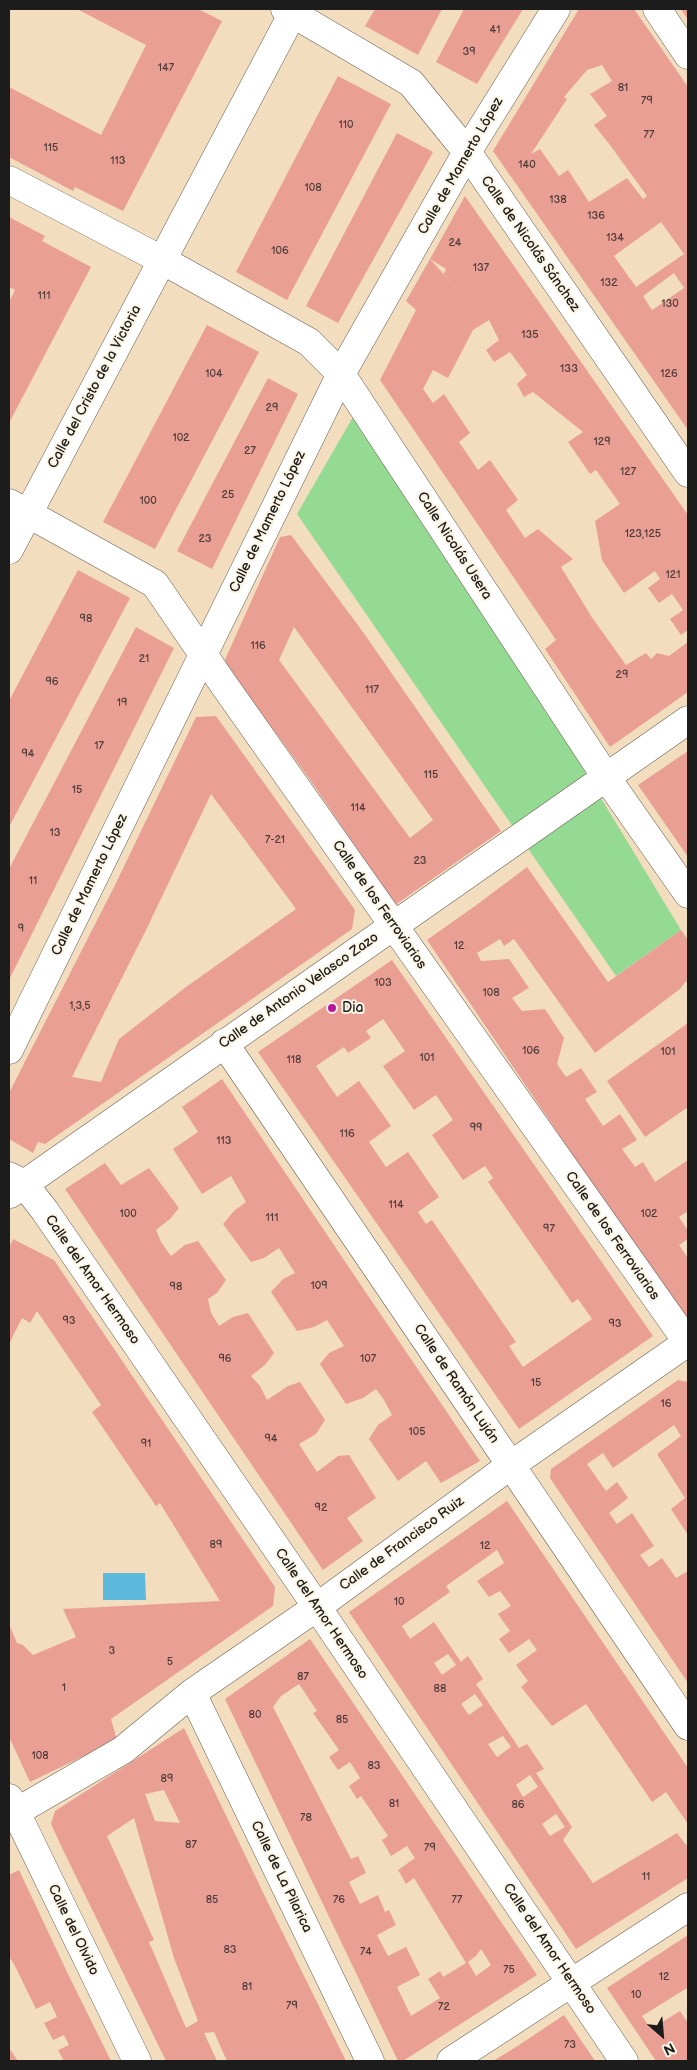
<!DOCTYPE html>
<meta charset="utf-8">
<style>
body{margin:0}
#map{position:relative;width:697px;height:2070px;overflow:hidden;background:#f3ddbf;font-family:"Balsamiq Sans",sans-serif}
canvas{display:block}
.frame{position:absolute;inset:0;border:10px solid #1c1c1c;pointer-events:none}
.north{position:absolute;left:637px;top:2010px;width:50px;height:50px;-webkit-text-stroke:4px #fcf5e5;paint-order:stroke;rotate:153deg;font-size:14px;font-weight:700;line-height:20px;text-align:center;color:#1c1c1c}
.north::after{content:'';display:block;margin:auto;width:18px;height:22px;background:#1c1c1c;clip-path:polygon(50% 0,100% 100%,50% 72%,0 100%)}
</style>
<div id="map">
<canvas width="697" height="2070"></canvas>
<div class="frame"></div>
<div class="north">N</div>
</div>
<script>
const c = document.querySelector('canvas').getContext('2d');
c.lineJoin = 'round';
function fill(path, color) { c.fillStyle = color; c.fill(path, 'evenodd'); }
function stroke(path, color, width, dash) { c.strokeStyle = color; c.lineWidth = width; c.lineCap = dash ? 'butt' : 'round'; c.setLineDash(dash || []); c.stroke(path); }
function label(font, color, halo, rows, align = 'center') {
  c.font = font + ' "Balsamiq Sans",sans-serif'; c.lineWidth = 4; c.setLineDash([]); c.textBaseline = 'middle'; c.strokeStyle = halo; c.fillStyle = color; for (const [text, x, y, turn = 0] of rows) {
    c.save(); c.translate(x, y); c.rotate((+turn || 0) * Math.PI / 180); c.textAlign = isNaN(turn) ? turn : align; if (halo) c.strokeText(text, 0, 0); c.fillText(text, 0, 0); c.restore();
  }
}
const green = new Path2D(`
 M361,403l320,527 -65,46 -319,-462z`);
const water = new Path2D(`
 M103,1573h42l1,27h-43z`);
const building = new Path2D(`
 M77,9h121l24,12 -99,190 -48,-24 -2,4 -64,-34v-70l92,48 45,-90z
 M375,9h67l-24,46 -53,-29z
 M464,9h59l-46,75 -41,-22z
 M579,9h55l54,78v343l-195,-279zM602,65l10,16 -22,13 17,22 -13,9 16,20 37,51 -4,3 -16,-21 -38,24 -21,-32 -9,6 -19,-27 -9,5 36,-55 -3,-2 23,-27zM661,222l23,32 -48,33 -22,-31zM674,273l10,15 -32,22 -9,-14z
 M681,9h7v11z
 M338,76l53,28 -104,196 -51,-28z
 M397,133l36,19 -95,171 -32,-17z
 M465,196l223,319v115l-7,5 -11,-16 13,-9 -11,-16 -13,9 -11,-15 12,-9 -5,-8 -31,22 -22,-33 -7,-39 25,-17 -24,-34 -6,4 -22,-32 15,-10 -50,-40 -9,5 -7,-13 10,-9 -17,-23 -16,10 -8,-12 13,-10 -10,-20 -16,10 -25,48 -15,-8 -10,19 10,14 11,-9 26,39 -11,9 19,28 12,-10 28,40 -12,10 19,28 13,-9 35,30 -12,8 30,49 35,49 20,-12 5,6 6,-6 12,3 19,-14v50l-78,55 -65,-98 11,-9 -176,-260 36,-70 -10,-9 24,-42 29,32 -15,-17 2,-5 -16,-10z
 M9,217l36,19 -3,5 49,26 -82,156v-121l6,-12 -6,-3z
 M207,325l52,27 -104,197 -52,-27z
 M268,378l30,16 -86,175 -35,-18z
 M291,535l72,97 138,199 -106,74 -82,-121 -89,-122 56,-125zM294,627l139,193 -23,18 -131,-178z
 M78,570l52,28 -121,229v-126z
 M136,627l38,21 -165,332v-111z
 M216,716l139,194 -3,19 -307,215 -7,-2 -5,11 -24,-14v-46l105,-206 82,-170zM211,794l85,115 -110,78 -67,52 -18,43 -29,-5 75,-149z
 M688,751v106l-50,-72z
 M527,867l81,115 73,-52 7,10v45l-2,-4 -6,8 -85,64 -81,-114 -10,7 -4,-7 -23,14 4,8 28,-2 20,29 -17,10 10,13 23,-2 19,29 -7,26 9,13 15,-9 16,24 -12,7 18,27 17,-12 17,26 -15,9 13,18 8,-5 12,20 33,-22v51l-9,6 9,14v8l-9,6 9,13 -1,59 -89,-125 -171,-252 48,-34z
 M392,960l261,376 -134,93 -261,-377zM383,1019l22,32 -22,15 31,44 22,-15 17,25 -21,15 31,45 22,-14 8,12 -5,4 84,121 6,-4 14,20 -69,48 -14,-21 7,-4 -84,-122 -6,4 -8,-12 21,-15 -31,-45 -22,15 -17,-25 22,-16 -32,-45 -22,16 -21,-31 28,-19 4,6 23,-15 -5,-7z
 M688,1023v84l-43,30 -38,-56z
 M222,1079l153,227 105,155 -39,22 -15,-22 -28,20 -29,-42 9,-14 14,-10 -8,-15 -8,-11 -13,9 -17,6 -26,-40 9,-11 15,-7 -17,-26 -13,7 -17,4 -26,-39 12,-13 12,-6 -16,-25 -15,10 -13,4 -28,-38 11,-13 12,-9 -15,-26 -29,18 -29,-45 25,-17 -16,-25z
 M105,1163l16,22 28,-17 30,40 -9,11 -14,11 5,12 10,14 14,-11 13,-4 28,39 -9,13 -9,6 3,14 8,13 14,-9 15,-4 26,40 -9,12 -14,11 9,10 7,14 21,-14 12,-4 25,38 -9,14 -17,10 18,28 21,-16 11,-1 27,43 -29,20 16,23 -40,29 -258,-381z
 M13,1239l41,21 221,327 -2,19 -162,113 6,21 -87,42 -21,-45v-113l8,19 6,2 10,10 43,-18 -13,-28 157,-8 -60,-98 -4,3 -64,-94 9,-7 -64,-94 -7,12 -8,-5 -13,26v-96z
 M678,1380l10,2v153l-17,-26 14,-11 -28,-44 24,-18 -7,-11 -61,43 -10,-15 -16,11 19,27 11,-9 11,16 -19,15 8,11 15,-11 22,33 -14,9 9,12 13,-9 14,20 12,-7v112l-138,-205 1,-9z
 M507,1501l181,267v56l-22,-32 -14,10 -66,-98 -34,22 -31,-39 7,-6 -12,-16 21,-15 -8,-11 -20,14 -10,-14 11,-8 -12,-17 13,-8 -11,-15 -11,6 -12,-16 27,-18 -7,-13 -51,36 4,6 -48,34 8,13 24,-17 27,40 7,-6 15,23 -7,5 43,64 8,-4 17,25 -8,4 36,54 -9,13 30,43 84,-50 9,12 2,-1v34l-112,71 -227,-337zM448,1654l8,11 -14,10 -8,-12zM475,1694l8,11 -14,10 -8,-11zM503,1736l8,11 -14,10 -9,-13zM530,1775l8,12 -15,10 -7,-12zM556,1814l9,13 -15,9 -8,-12z
 M310,1639l227,336 -134,86h-5l-173,-362zM299,1684l18,27 -4,2 26,37 -10,7 9,13 12,-8 10,16 -11,8 8,13 4,-3 27,40 -6,4 9,16 16,-10 8,12 -17,12 8,14 8,-6 52,85 -23,14 -3,-6 -12,8 12,19 -29,18 -14,-29 23,-12 -14,-28 -18,9 -11,-21 19,-10 -7,-15 -4,2 -7,-17 -18,9 -11,-22 17,-9 -8,-17 -7,3 -78,-152 8,-11zM481,1949l10,16 -15,11 -8,-14 8,-6z
 M184,1728l88,183 74,150h-119l-13,-29 -10,1 13,28h-51l-102,-209 -13,-28 4,-13zM164,1790l16,33 -25,-2 -10,-27zM134,1818l40,140 24,63 -12,7 -37,-86 5,-2 -47,-104z
 M19,1870l48,102 44,89h-47l-6,-11 11,-5 -5,-10 -11,5 -9,-17 13,-6 -7,-15 -14,7 -22,-45 -5,-7v-82z
 M688,1935v56l-1,-3 -45,28 9,13 29,-18 8,12v38h-32l-49,-73z
 M564,2015l31,46h-102l23,-14z
 M9,2048l9,13h-9z`);
const minor = new Path2D(`
 M285,9l126,74 56,69 221,321
 M657,9l31,46
 M9,180l153,80 147,82 32,32 265,403 82,117
 M9,503l146,81 69,101 464,658
 M9,550l286,-541
 M224,1043l464,683
 M9,1050l332,-676 126,-222 89,-143
 M9,1176l15,8 21,27 272,396 307,454
 M10,1194l678,-474
 M192,1693l178,368
 M9,1798l128,263
 M9,1816l114,-66 69,-57 125,-86 194,-142 177,-123
 M451,2061l237,-154`);
const markers = [
 [332,1008,5,"#b5179e"]
];
const numberNames = [
 ["41",495,30],
 ["39",469,52],
 ["147",166,68],
 ["81",623,88],
 ["79",647,101],
 ["110",346,125],
 ["77",649,135],
 ["115",51,148],
 ["113",118,161],
 ["140",527,165],
 ["108",313,188],
 ["138",558,200],
 ["136",596,216],
 ["134",615,238],
 ["24",455,243],
 ["106",280,251],
 ["137",481,268],
 ["132",609,283],
 ["111",44,296],
 ["130",670,304],
 ["135",530,335],
 ["133",569,369],
 ["104",214,374],
 ["126",669,374],
 ["29",272,408],
 ["102",181,438],
 ["129",602,442],
 ["27",250,451],
 ["127",628,472],
 ["25",228,495],
 ["100",148,501],
 ["123,125",643,534],
 ["23",205,539],
 ["121",673,575],
 ["98",86,619],
 ["116",258,646],
 ["21",144,659],
 ["29",622,675],
 ["96",52,682],
 ["117",372,690],
 ["19",122,703],
 ["17",99,746],
 ["94",28,754],
 ["115",431,775],
 ["15",77,790],
 ["114",358,808],
 ["13",55,833],
 ["7-21",275,840],
 ["23",420,861],
 ["11",33,881],
 ["9",21,929],
 ["12",459,946],
 ["103",383,983],
 ["108",491,993],
 ["1,3,5",80,1006],
 ["106",531,1051],
 ["101",668,1052],
 ["101",427,1058],
 ["118",294,1060],
 ["99",476,1128],
 ["116",347,1134],
 ["113",224,1141],
 ["114",396,1205],
 ["100",128,1214],
 ["102",649,1214],
 ["111",272,1218],
 ["97",549,1229],
 ["109",319,1286],
 ["98",176,1287],
 ["93",69,1321],
 ["93",615,1324],
 ["96",225,1359],
 ["107",368,1359],
 ["15",536,1383],
 ["16",666,1404],
 ["105",417,1432],
 ["94",271,1439],
 ["91",146,1444],
 ["92",321,1508],
 ["89",216,1545],
 ["12",485,1546],
 ["10",399,1602],
 ["3",112,1651],
 ["5",170,1662],
 ["87",303,1677],
 ["1",64,1688],
 ["88",440,1689],
 ["80",255,1715],
 ["85",342,1720],
 ["108",40,1756],
 ["83",374,1766],
 ["89",167,1779],
 ["81",394,1804],
 ["86",518,1805],
 ["78",306,1818],
 ["87",191,1845],
 ["79",430,1848],
 ["11",646,1877],
 ["85",212,1900],
 ["76",339,1900],
 ["77",457,1900],
 ["83",230,1950],
 ["74",366,1952],
 ["75",509,1970],
 ["12",664,1977],
 ["81",247,1987],
 ["10",636,1995],
 ["79",292,2006],
 ["72",444,2007],
 ["73",570,2045]
];
const streetNames = [
 ["Calle de Mamerto López",461,166,-60],
 ["Calle de Nicolás Sánchez",530,244,55],
 ["Calle del Cristo de la Victoria",95,387,-62],
 ["Calle de Mamerto López",268,522,-64],
 ["Calle Nicolás Usera",454,546,57],
 ["Calle de Mamerto López",90,885,-64],
 ["Calle de los Ferroviarios",379,905,55],
 ["Calle de Antonio Velasco Zazo",299,991,-35],
 ["Calle de los Ferroviarios",612,1236,55],
 ["Calle del Amor Hermoso",92,1280,55],
 ["Calle de Ramón Luján",456,1384,56],
 ["Calle de Francisco Ruiz",402,1544,-36],
 ["Calle del Amor Hermoso",321,1614,56],
 ["Calle de La Pilarica",281,1877,64],
 ["Calle del Olvido",73,1930,64],
 ["Calle del Amor Hermoso",549,1949,56]
];
const poiNames = [
 ["Dia",342,1008]
];
fill(green, '#95da92');
fill(water, '#5ebadc');
fill(building, '#ea9f95');
stroke(minor, '#676055', 29);
stroke(minor, '#fff', 28);
for (const [x, y, r, color] of markers) { const dot = new Path2D(); dot.arc(x, y, r, 0, 2 * Math.PI); c.fillStyle = color; c.fill(dot); stroke(dot, '#fcf5e5', 2); }
label('11px', '#503d3a', null, numberNames);
label('14px', '#1c1c1c', '#fcf5e5', streetNames);
label('14px', '#1c1c1c', '#fcf5e5', poiNames, 'left');
</script>
